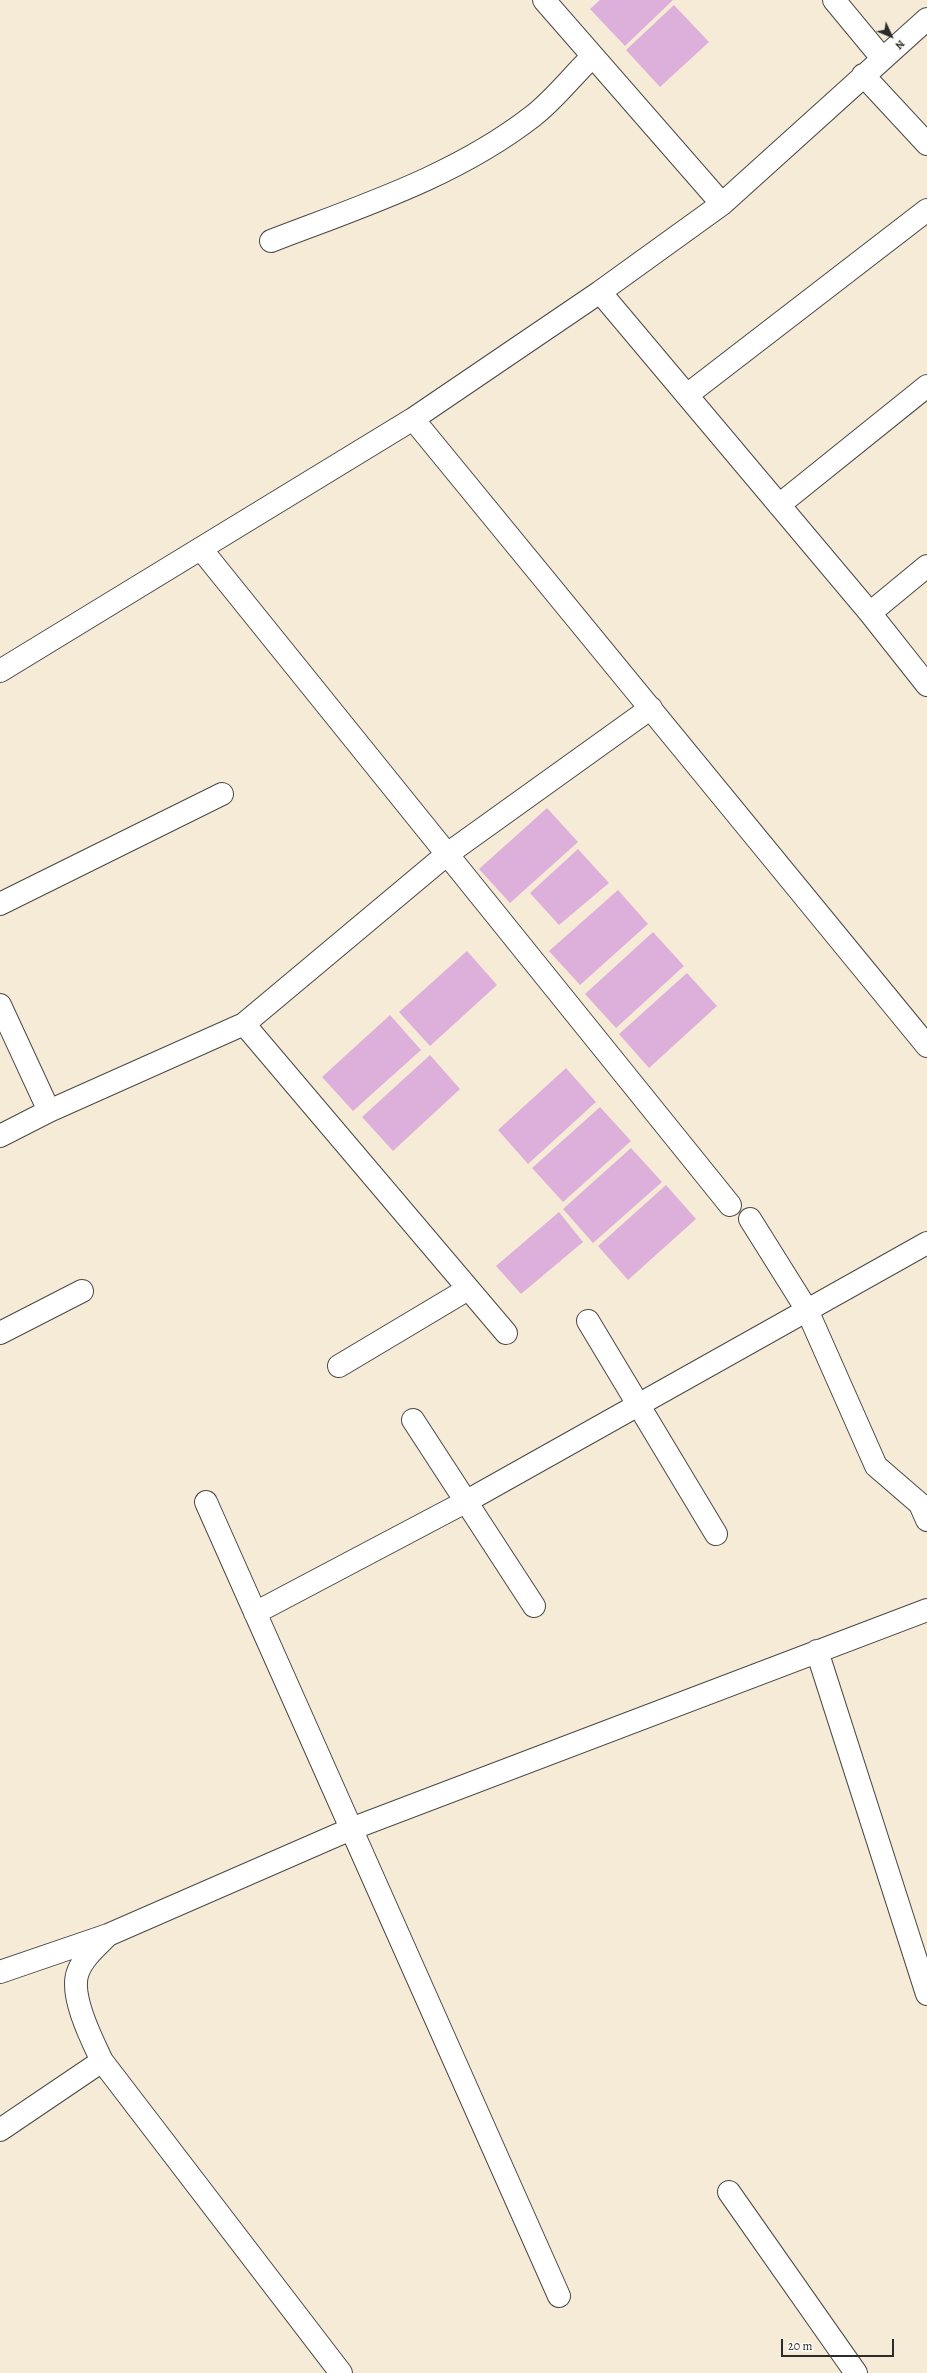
<!DOCTYPE html>
<style>
body{margin:0}
#map{position:relative;width:927px;height:2373px;overflow:hidden;background:#f6ebd7;font-family:Alegreya,serif}
canvas{display:block}
.north{position:absolute;left:871px;top:16px;width:40px;height:40px;-webkit-text-stroke:3px #fdfcf7;paint-order:stroke;rotate:134deg;font-size:11px;font-weight:700;line-height:16px;text-align:center;color:#2b2b2b}
.north::after{content:'';display:block;margin:auto;width:14px;height:18px;background:#2b2b2b;clip-path:polygon(50% 0,100% 100%,50% 72%,0 100%)}
.scale{position:absolute;left:781px;top:2339px;width:113px;height:18px;box-sizing:border-box;border:2px solid #2b2b2b;border-top:0;padding-left:5px;font-size:12px;line-height:14px;white-space:nowrap;color:#2b2b2b;-webkit-text-stroke:3px #fdfcf7;paint-order:stroke}
</style>
<div id="map">
<canvas width="927" height="2373"></canvas>
<div class="north">N</div>
<div class="scale">20 m</div>
</div>
<script>
const c = document.querySelector('canvas').getContext('2d');
c.lineJoin = 'round';
function fill(path, color) { c.fillStyle = color; c.fill(path, 'evenodd'); }
function stroke(path, color, width, dash) { c.strokeStyle = color; c.lineWidth = width; c.lineCap = dash ? 'butt' : 'round'; c.setLineDash(dash || []); c.stroke(path); }
const building = new Path2D(`
 M600 0H673L625 46 590 9Z
 M674 5 709 42 660 87 626 50Z
 M547 808 578 842 510 903 479 869Z
 M578 849 609 883 559 925 530 893Z
 M618 890 648 924 580 985 549 951Z
 M653 932 684 966 616 1028 585 994Z
 M467 951 497 985 430 1046 399 1012Z
 M687 973 717 1006 649 1068 619 1034Z
 M390 1015 421 1050 353 1111 322 1077Z
 M430 1055 460 1089 393 1151 362 1117Z
 M566 1068 596 1102 528 1164 498 1130Z
 M600 1107 631 1141 563 1202 532 1168Z
 M631 1148 662 1182 593 1243 563 1209Z
 M666 1185 696 1219 628 1280 598 1246Z
 M559 1212 583 1242 521 1294 496 1266Z`);
const minor = new Path2D(`
 M544 0 722 204
 M834 0 882 58
 M863 75 927 144
 M271 241C362 206 456 176 533 116 555 99 573 75 593 56
 M600 292 870 613 927 685
 M687 395 927 210
 M413 419 927 1046
 M779 505 927 386
 M201 549 730 1205
 M870 613 927 566
 M0 671 413 419 600 292 722 204 927 19
 M0 904 222 794
 M0 1005 49 1111
 M244 1024 506 1333
 M0 1136 49 1111 244 1024 446 855 651 708
 M750 1219 807 1310 876 1466 920 1504 927 1520
 M588 1321 716 1534
 M0 1333 82 1291
 M339 1366 468 1289
 M413 1420 534 1606
 M206 1502 559 2296
 M255 1613 467 1501 927 1243
 M817 1651 927 1994
 M107 1936C96 1947 83 1958 78 1972 69 1995 92 2040 102 2061L341 2373
 M0 1972 108 1935 351 1829 927 1610
 M0 2130 102 2061
 M729 2192 856 2373`);
fill(building, '#ddb0db');
stroke(minor, '#494845', 24);
stroke(minor, '#fff', 22);
</script>
